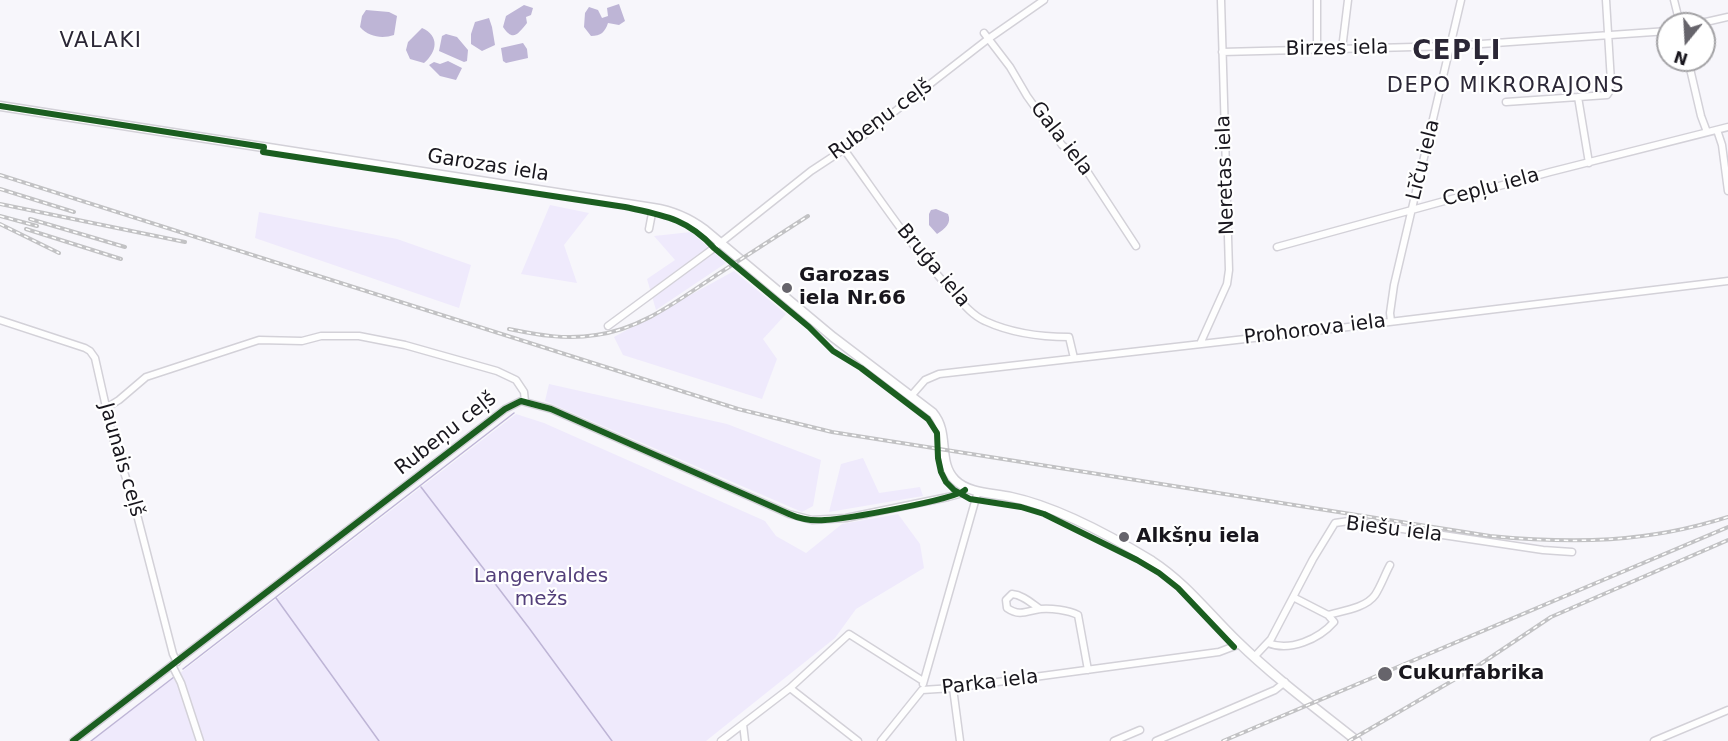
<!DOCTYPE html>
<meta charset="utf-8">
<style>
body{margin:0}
#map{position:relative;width:1728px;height:741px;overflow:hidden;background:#f7f6fb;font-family:"DejaVu Sans",sans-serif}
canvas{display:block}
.north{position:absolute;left:1656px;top:12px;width:60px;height:60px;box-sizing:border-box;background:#fff;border:2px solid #a3a2a5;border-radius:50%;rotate:198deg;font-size:16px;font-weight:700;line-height:24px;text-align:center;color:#18161d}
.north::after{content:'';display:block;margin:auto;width:21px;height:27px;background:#66646b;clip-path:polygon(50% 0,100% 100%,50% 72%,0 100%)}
</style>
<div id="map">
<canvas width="1728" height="741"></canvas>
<div class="north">N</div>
</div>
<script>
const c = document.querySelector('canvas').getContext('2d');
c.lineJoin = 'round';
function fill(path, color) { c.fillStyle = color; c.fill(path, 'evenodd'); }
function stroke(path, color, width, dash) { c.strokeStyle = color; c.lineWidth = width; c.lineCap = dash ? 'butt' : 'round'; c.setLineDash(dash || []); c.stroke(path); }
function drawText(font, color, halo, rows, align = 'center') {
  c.font = font + ' "DejaVu Sans",sans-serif'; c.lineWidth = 4.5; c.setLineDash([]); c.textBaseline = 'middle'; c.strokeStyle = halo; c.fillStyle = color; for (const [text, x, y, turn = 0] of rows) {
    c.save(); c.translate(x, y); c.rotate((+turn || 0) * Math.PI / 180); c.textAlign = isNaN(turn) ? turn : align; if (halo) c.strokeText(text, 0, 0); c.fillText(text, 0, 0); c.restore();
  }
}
const green = new Path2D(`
 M550 205 589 213 564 245 577 283 521 274Z
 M259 212 397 239 471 265 459 308 255 238Z
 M691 232 726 263 656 310 647 279 675 260 654 236Z
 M734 271 786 314 763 339 777 359 762 399 623 355 614 337Z
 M549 384 727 424 821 460 813 506 802 512 545 401Z
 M516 414 544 423 765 521 776 536 806 553 842 524 898 514 920 544 924 568 856 609 835 638 706 741H92Z
 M863 458 879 493 920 487 923 496 829 512 841 464Z`);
const water = new Path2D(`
 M619 4 625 21 619 25 608 23C605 32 601 36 591 36L584 27 585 13 589 7 598 10 602 18 608 16 607 8Z
 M524 5 533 8 531 15 526 17 527 23C518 34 513 42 503 27L506 16Z
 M366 10 389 12 397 16 394 35C382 39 369 37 360 27L362 16Z
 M489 18 492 27 495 45 482 51 471 44V34L475 22Z
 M422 28C440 36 437 52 424 63L410 59 406 50 408 42Z
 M446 34 457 37 468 50 467 61 464 62 439 51 442 36Z
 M523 43 527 49 528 58 506 63 503 61 501 48Z
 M448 61 462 68 456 80 440 76 429 65 434 62 440 64Z
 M936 209 948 214C952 223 945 229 937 234L929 225V214L931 210Z`);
const stream = new Path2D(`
 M421 487 529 628 612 741
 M276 598 379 741
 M183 669 514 413
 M91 741 174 677`);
const minor = new Path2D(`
 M1674 0 1680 24
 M1697 24 1728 17
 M984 33 1010 67 1027 96 1062 145 1079 159 1136 246
 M1317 49V0
 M1342 49 1348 0
 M1222 52 1452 46 1668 31
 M1688 60 1701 116 1707 132
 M1578 97 1589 163
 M1506 102 1607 95 1611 89V82L1606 0
 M1717 130 1722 145 1728 191
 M843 148C878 196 911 247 951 290 961 301 971 315 985 321 1011 333 1041 337 1069 337L1074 358
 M649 229 653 208
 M1277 247 1550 172 1728 127
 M0 320 85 348 90 351 95 358 113 438 134 503 173 654 177 662
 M1391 321 1390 313 1394 285 1461 0
 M608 326 714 248 811 171 858 140 988 39 1044 0
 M1200 344 1227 284 1229 270 1221 0
 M911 396 925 380 939 374 1315 331 1728 281
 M106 408 119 400 146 377 259 340 302 341 321 336H359L405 345 497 371 516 380 524 392 525 401
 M1293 597 1328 615C1342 611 1366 608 1375 595 1381 586 1385 574 1390 565
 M1040 609C1031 603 1023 595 1012 594L1006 600 1007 608C1020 617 1027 611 1040 609 1051 608 1068 610 1078 615L1088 670
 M1268 643C1290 652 1319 639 1334 622L1328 615
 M1255 656 1271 639 1313 559 1335 523 1349 521 1543 550 1572 552
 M172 665 181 683 200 741
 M923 684 978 491
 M790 688 858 741
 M953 688 960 741
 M743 724 745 741
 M73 741 505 409 521 401 551 409 789 514 812 520 846 518 948 497 959 494 966 487
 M721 741 790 688 849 634 923 681
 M881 741 922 690 953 688 1219 652 1240 644
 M1114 741 1140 730
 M1156 741 1275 690 1285 682
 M1654 741 1728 710`);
const secondary = new Path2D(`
 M0 106 653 208C673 211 689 218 705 230L833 337 933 413C950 433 937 462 955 480 969 494 994 493 1011 497 1058 507 1111 536 1152 561 1186 583 1209 614 1238 642 1275 678 1317 709 1357 741`);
const rail = new Path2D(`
 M0 175 738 409 832 432 1490 536C1574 544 1647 543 1728 517
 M0 189 74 212
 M0 204 185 242
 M0 216 37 226
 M30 219 125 247
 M0 224 59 253
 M26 229 121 259
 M509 329C538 335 566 340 596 335 641 329 677 301 715 276 746 256 777 236 808 216
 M1223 741 1728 527
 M1349 741 1476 667 1551 617 1728 540`);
const cycleway = new Path2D(`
 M0 106 264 147 263 152 625 207C662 215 687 218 714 248L809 327 833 351 861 368 928 419 937 433 938 458 941 472 946 482 954 490 970 499 1021 507 1044 514 1137 560 1159 573 1178 588 1234 647
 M73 741 505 409 521 401 551 409 789 514C800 519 813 521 825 520 846 519 953 500 965 490`);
const markers = [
 [787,288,6,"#66646b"],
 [1124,537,6,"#66646b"],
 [1385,674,8,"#66646b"]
];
const streetNames = [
 ["Birzes iela",1337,49,-1],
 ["Rubeņu ceļš",881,120,-36],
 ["Gala iela",1061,139,52],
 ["Līču iela",1424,160,-76],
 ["Garozas iela",488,166,9],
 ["Neretas iela",1226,175,-92],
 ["Cepļu iela",1491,188,-15],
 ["Bruģa iela",933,266,50],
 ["Prohorova iela",1315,330,-7],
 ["Rubeņu ceļš",446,434,-38],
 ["Jaunais ceļš",121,460,74],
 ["Biešu iela",1394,530,7],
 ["Parka iela",990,683,-7]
];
const poiNames = [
 ["Garozas",799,276],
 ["iela Nr.66",799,299],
 ["Alkšņu iela",1136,537],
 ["Cukurfabrika",1398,674]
];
const parkNames = [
 ["Langervaldes",541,577],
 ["mežs",541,600]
];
const neighbourhoodNames = [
 ["VALAKI",101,42],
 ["DEPO MIKRORAJONS",1506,87]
];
const districtNames = [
 ["CEPĻI",1457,52]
];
fill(green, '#efeafc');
fill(water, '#beb5d6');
stroke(stream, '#beb5d6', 1.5);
stroke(minor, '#d3d1d8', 9);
stroke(secondary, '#d3d1d8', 11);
stroke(minor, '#fefefe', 6);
stroke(secondary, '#fefefe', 8);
stroke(rail, '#c2c2c4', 4);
stroke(rail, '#fff', 1.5, [4.5]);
stroke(cycleway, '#1b5e20', 6);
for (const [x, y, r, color] of markers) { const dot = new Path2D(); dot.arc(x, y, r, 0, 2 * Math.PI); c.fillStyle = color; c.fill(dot); stroke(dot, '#fff', 2); }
drawText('20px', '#18161d', '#fff', streetNames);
drawText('bold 20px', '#18161d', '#fff', poiNames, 'left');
drawText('20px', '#533f7a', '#fff', parkNames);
c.letterSpacing = '1.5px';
drawText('21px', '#2b2736', '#fff', neighbourhoodNames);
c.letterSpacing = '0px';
c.letterSpacing = '1.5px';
drawText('bold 26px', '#2b2736', '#fff', districtNames);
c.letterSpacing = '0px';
</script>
